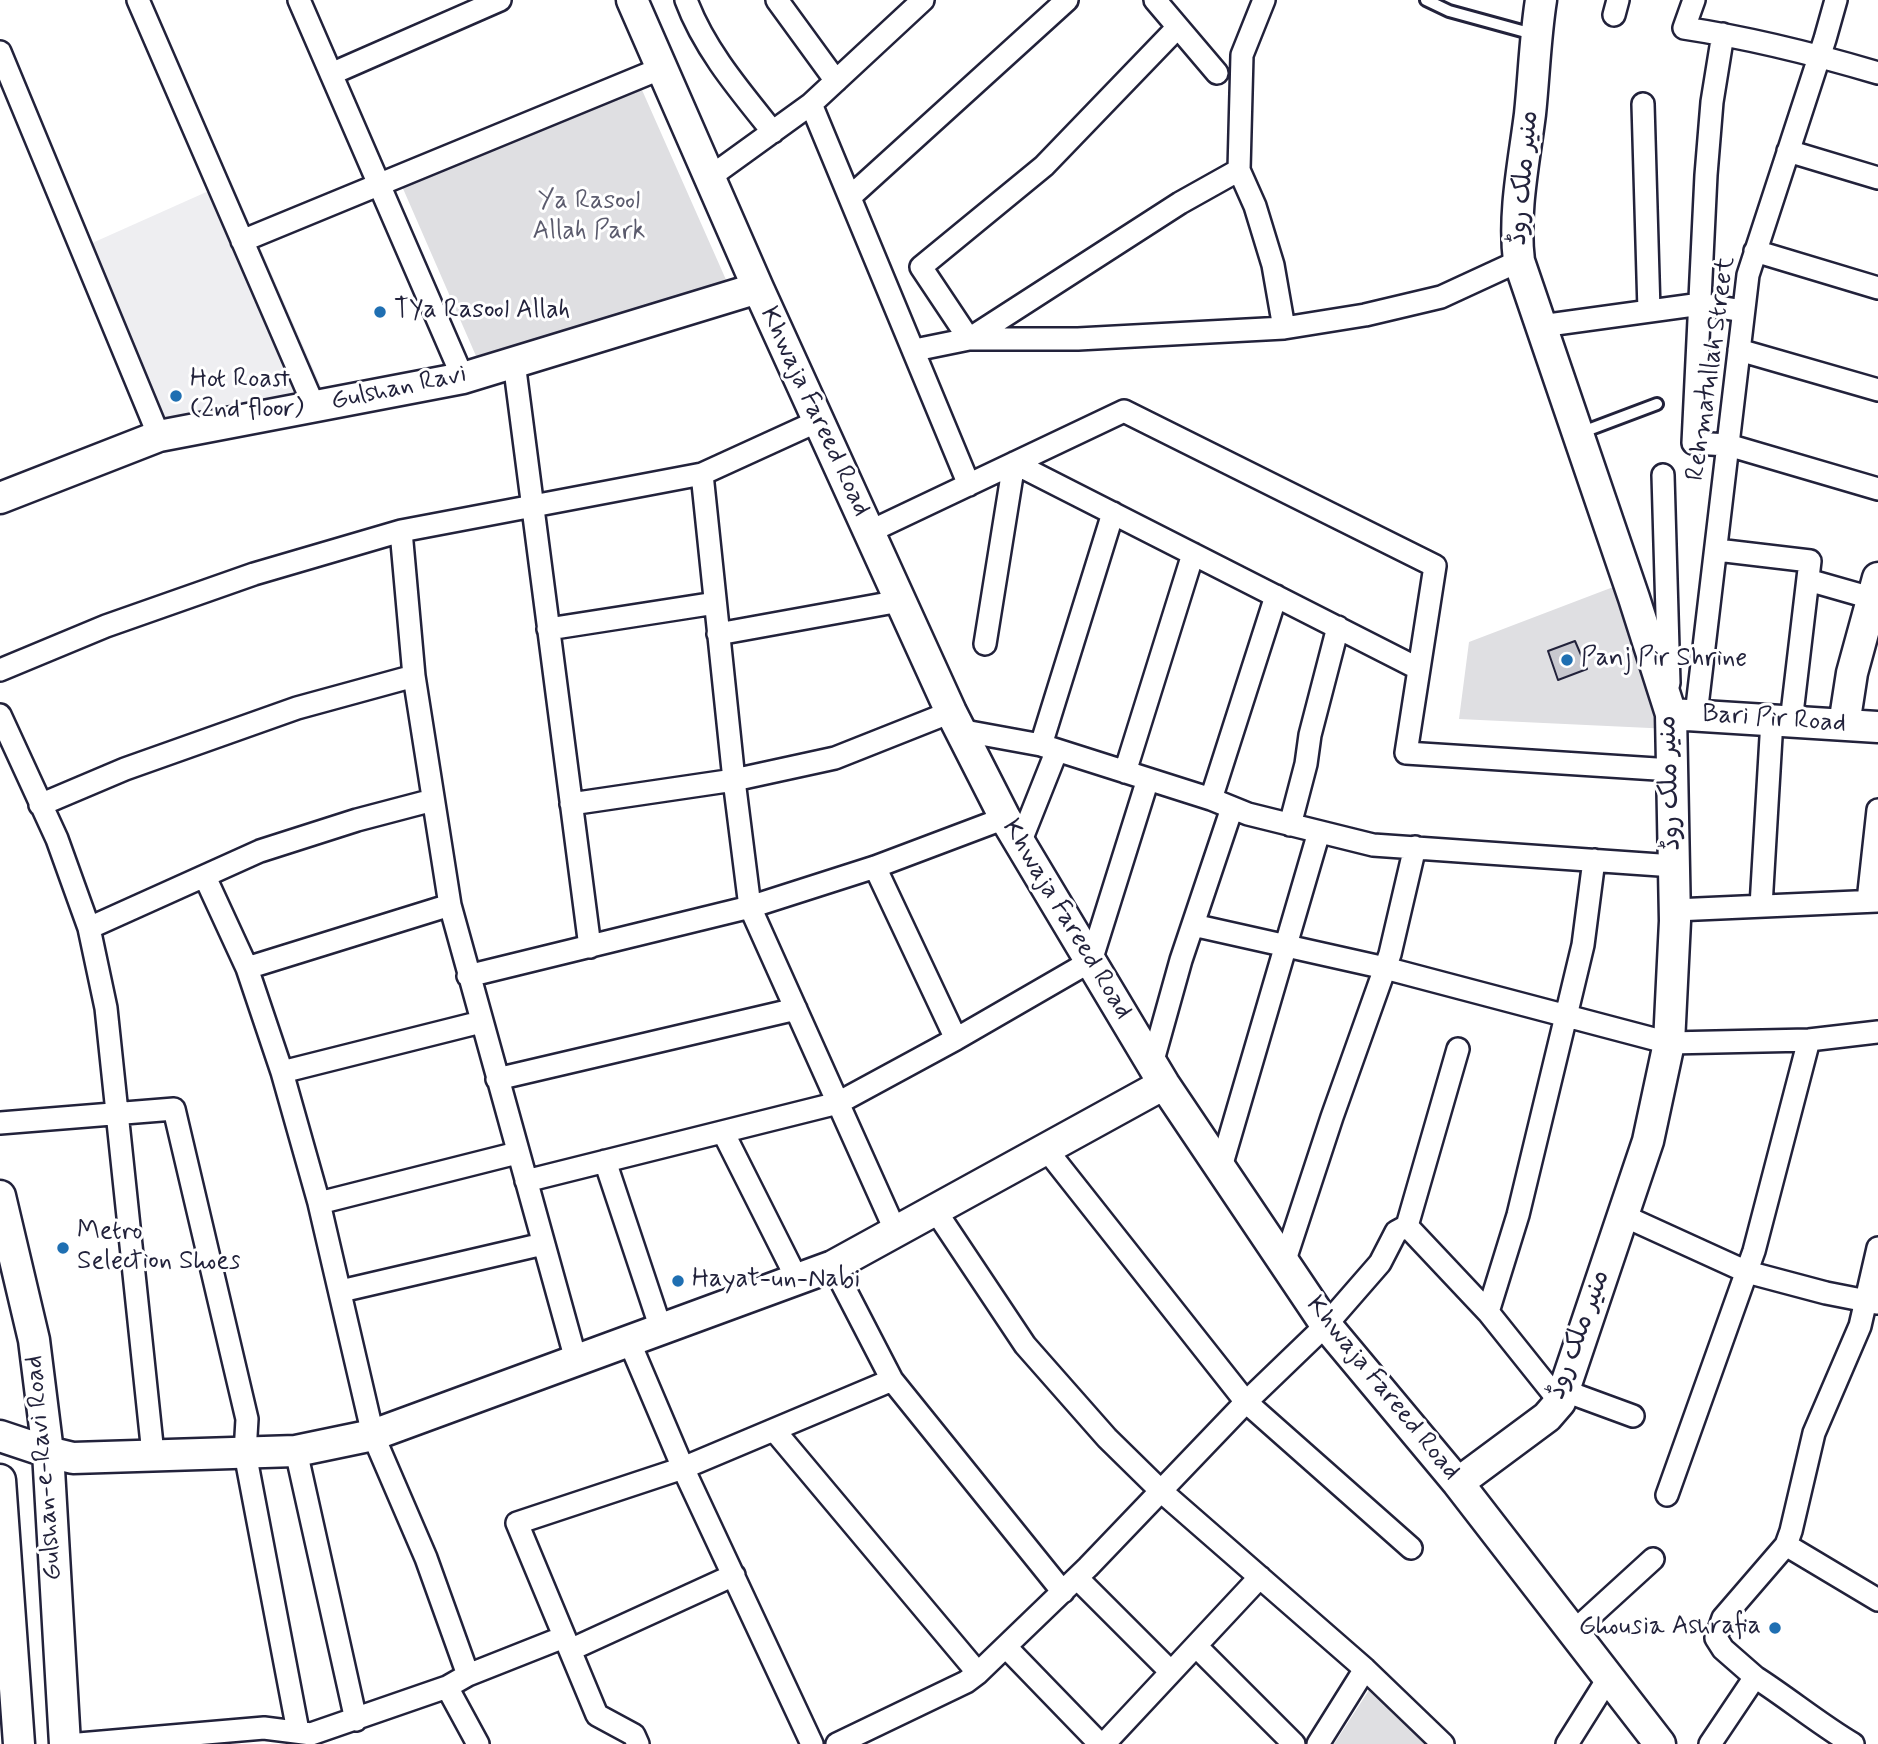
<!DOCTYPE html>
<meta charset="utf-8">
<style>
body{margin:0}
canvas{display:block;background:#fff}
</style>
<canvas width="1878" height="1744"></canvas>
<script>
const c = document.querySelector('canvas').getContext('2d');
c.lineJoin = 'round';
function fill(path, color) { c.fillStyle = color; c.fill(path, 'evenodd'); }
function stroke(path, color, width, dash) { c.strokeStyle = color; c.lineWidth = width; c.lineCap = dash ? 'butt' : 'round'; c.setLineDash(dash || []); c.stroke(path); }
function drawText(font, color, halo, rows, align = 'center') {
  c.font = font + ' Mynerve,"Playpen Sans Arabic",sans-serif'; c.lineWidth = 6; c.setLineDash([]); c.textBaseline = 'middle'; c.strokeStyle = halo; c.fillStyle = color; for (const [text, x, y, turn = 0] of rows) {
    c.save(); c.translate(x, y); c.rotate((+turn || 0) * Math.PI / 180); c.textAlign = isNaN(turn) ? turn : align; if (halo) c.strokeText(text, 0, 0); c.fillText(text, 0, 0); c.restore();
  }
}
const built = new Path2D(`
 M231 181 329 405 159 436 81 248Z`);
const green = new Path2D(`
 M642 90 727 282 476 356 401 184Z
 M1629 581 1671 729 1459 719 1469 642Z
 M1371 1687 1431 1744H1334Z`);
const building = new Path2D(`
 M1575 641 1587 669 1558 680 1548 651Z`);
const lane = new Path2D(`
 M1426 0 1449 11 1533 34
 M1580 433 1657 404`);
const street = new Path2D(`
 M138 0 314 406
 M299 0 463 378
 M686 0C704 49 740 91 773 132
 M777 0 836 81
 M1155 0 1217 73
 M1264 0 1242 55 1239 170 1255 206 1273 265 1284 328
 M1694 0 1684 28C1750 38 1814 54 1878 73
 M1614 15 1618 0
 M1177 28 1044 166 921 267 969 339 1180 203 1239 170
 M1723 34 1712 102 1706 175 1693 443 1728 445 1878 489
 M0 52 159 436
 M331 74 500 0
 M811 104 969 485
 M1643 104 1649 311
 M1788 151 1878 178
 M710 177 811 104 923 0
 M850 197 1067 0
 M242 241 662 68
 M1755 251 1878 288
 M1541 326 1701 304 1743 311
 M915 350 969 339H1078L1284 328 1365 315 1441 297 1519 261
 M1739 350 1878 390
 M514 362 590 947
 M702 474 734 780 750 907 896 1232
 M1663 475 1669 683
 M401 531 414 676 450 905 576 1360
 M869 532 1124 411 1435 566 1406 753 1672 770
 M1717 550 1810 561 1791 722
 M1808 580 1878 600
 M548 629 715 603
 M718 634 900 601
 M985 644 1014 463 1419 669
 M0 670 106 626 254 574 401 531 702 474 818 421
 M0 715 57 839 89 928 106 1008 153 1454
 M1696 715 1748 275 1825 39 1836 0
 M959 730 1041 745 1211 799 1248 814 1373 845 1674 866
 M1041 745 1113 513
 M1125 772 1193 554
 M1211 799 1276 596
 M571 804 734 780 835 758 951 712
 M40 805 125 769 297 708 414 676
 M1290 825 1306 764 1310 735 1338 627
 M1020 843 1057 750
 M875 867 956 1039
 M205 877 247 968 282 1072 319 1203 373 1435 426 1558 468 1675
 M1868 901 1878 810
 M1761 906 1772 720
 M1675 910 1878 901
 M1193 925 1385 968 1669 1043 1809 1040 1878 1032
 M89 928 260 851 357 820 433 800
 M247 968 450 905
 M468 976 750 907 875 867 1005 818
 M1152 1064 1181 960 1232 808
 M282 1072 481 1022
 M497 1079 796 1009
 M0 1123 174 1109 247 1419 245 1453 298 1731
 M723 1132 798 1281
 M1046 1149 1246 1402 1411 1548
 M605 1161 661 1329
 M1221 1167 1319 832
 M526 1181 838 1103 956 1039 1091 961 1148 779
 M319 1203 517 1153
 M935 1210 1025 1345 1107 1438 1161 1491 1365 1669 1443 1744
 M1622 1215 1747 1272 1826 1293 1877 1303
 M1407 1226 1488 1312 1560 1402
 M1284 1263 1332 1117 1390 954 1415 847
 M833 1266 892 1380 1063 1592
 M341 1291 543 1244
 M1488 1312 1518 1215 1566 1016 1583 945 1594 860
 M629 1341 683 1468 812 1744
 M1565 1391 1633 1416
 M774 1430 978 1673
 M296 1451 356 1720
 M1667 1495 1754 1251 1809 1040
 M1786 1545 1878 1600
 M1077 1578 1171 1672
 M1573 1632 1653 1559
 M1196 1646 1294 1744
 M1006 1647 1100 1744
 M570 1650 734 1575
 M1755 1677 1723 1649 1716 1638 1723 1618 1786 1545 1791 1531 1814 1433 1860 1326 1878 1248
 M447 1687 478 1744
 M79 1744 264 1728 311 1734 447 1687 468 1675 564 1637
 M638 1744 634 1735 597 1715 517 1523 683 1468 892 1380
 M837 1744 966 1682 978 1673 1088 1567 1246 1402 1326 1325 1380 1263 1396 1232 1407 1226 1458 1049
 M1104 1744 1260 1577
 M1318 1744 1365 1669
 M1567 1744 1609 1677
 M1710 1744 1755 1677C1788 1698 1819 1724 1853 1744`);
const secondary = new Path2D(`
 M632 0 758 288 951 712 1005 818 1164 1084 1326 1325 1458 1483 1660 1744
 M0 498 159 436 463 378 758 288
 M1671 714 1878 727
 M1844 725 1852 673 1878 578
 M0 1196 34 1340 48 1452 65 1744
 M0 1436 48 1452 73 1458 296 1451 373 1435 833 1266 1164 1084
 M0 1480 19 1744
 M1458 1483 1547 1417 1560 1402 1648 1141 1669 1043 1675 921 1671 714 1634 598 1519 261C1513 213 1524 162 1530 114 1534 76 1535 38 1541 0`);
const markers = [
 [380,312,7,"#1f6fb2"],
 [176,396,7,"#1f6fb2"],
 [1567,660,7,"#1f6fb2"],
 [63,1248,7,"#1f6fb2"],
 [678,1281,7,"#1f6fb2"],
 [1775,1628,7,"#1f6fb2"]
];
const streetNames = [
 ["منیر ملک روڈ",1525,178,-85],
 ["Rehmatullah Street",1712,369,-82],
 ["Gulshan Ravi",399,389,-12],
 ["Khwaja Fareed Road",814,412,65],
 ["Bari Pir Road",1774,720,4],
 ["منیر ملک روڈ",1671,783,-92],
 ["Khwaja Fareed Road",1066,920,59],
 ["منیر ملک روڈ",1580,1335,-70],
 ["Khwaja Fareed Road",1382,1389,51],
 ["Gulshan-e-Ravi Road",45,1468,-95]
];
const parkNames = [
 ["Ya Rasool",589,203],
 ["Allah Park",589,233]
];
const poiNames = [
 ["TYa Rasool Allah",394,312],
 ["Hot Roast",190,381],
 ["(2nd floor)",190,411],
 ["Panj Pir Shrine",1581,660],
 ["Metro",77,1233],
 ["Selection Shoes",77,1263],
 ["Hayat-un-Nabi",692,1281],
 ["Ghousia Ashrafia",1761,1628,"right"]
];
fill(built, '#eeeef1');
fill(green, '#dfdfe2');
fill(building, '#c8c8cf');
stroke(building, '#22223b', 2);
stroke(lane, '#22223b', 16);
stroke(street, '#22223b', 26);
stroke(secondary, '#22223b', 35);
stroke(lane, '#fff', 10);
stroke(street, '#fff', 21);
stroke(secondary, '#fff', 30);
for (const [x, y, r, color] of markers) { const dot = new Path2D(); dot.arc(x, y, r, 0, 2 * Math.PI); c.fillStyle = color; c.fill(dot); stroke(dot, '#fff', 2.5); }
drawText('26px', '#22223b', '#fff', streetNames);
drawText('26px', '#5b5b6d', '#fff', parkNames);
drawText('26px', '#22223b', '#fff', poiNames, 'left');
</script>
